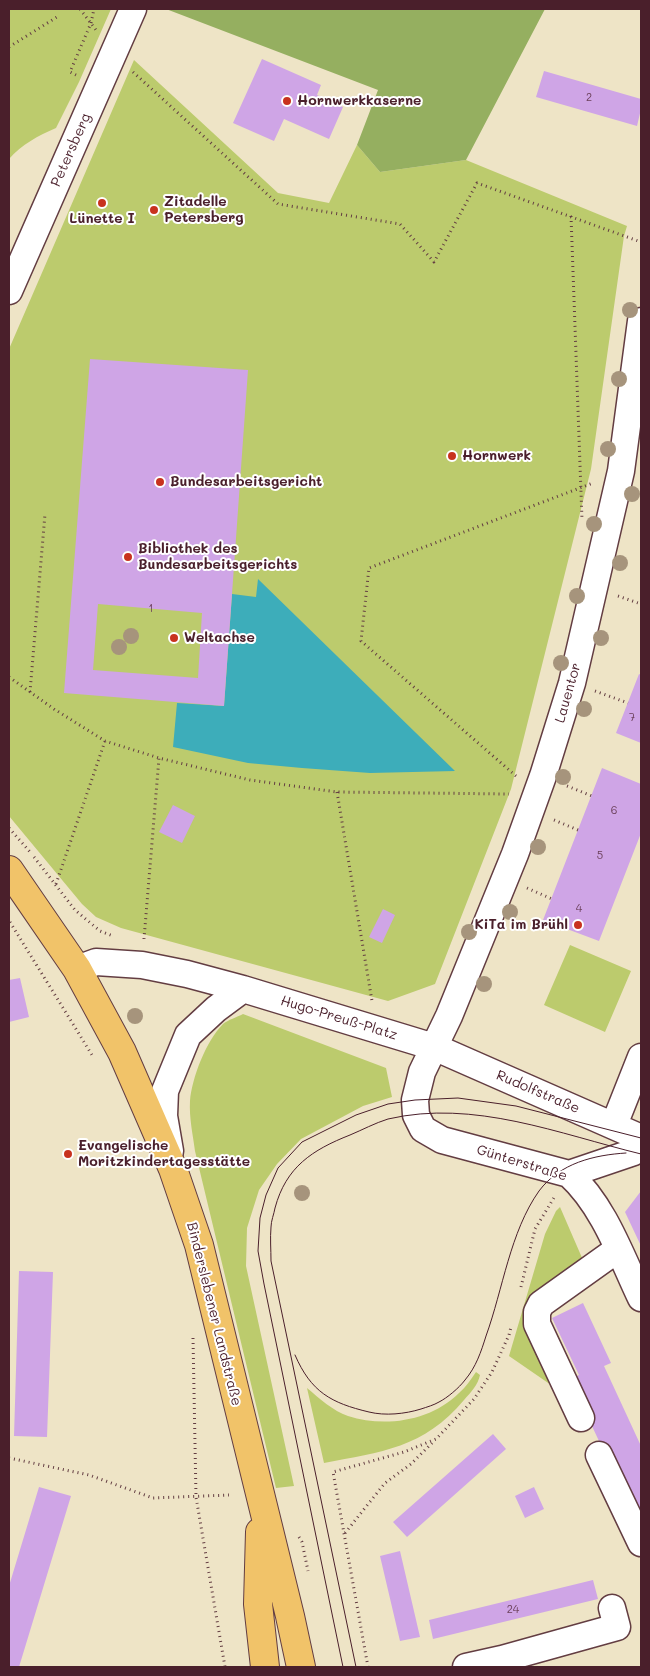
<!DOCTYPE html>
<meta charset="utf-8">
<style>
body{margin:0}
#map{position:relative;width:650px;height:1676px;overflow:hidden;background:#eee4c6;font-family:Mali,sans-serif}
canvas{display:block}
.frame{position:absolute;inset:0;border:10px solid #4a1f2b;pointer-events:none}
</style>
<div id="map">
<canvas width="650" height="1676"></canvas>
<div class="frame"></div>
</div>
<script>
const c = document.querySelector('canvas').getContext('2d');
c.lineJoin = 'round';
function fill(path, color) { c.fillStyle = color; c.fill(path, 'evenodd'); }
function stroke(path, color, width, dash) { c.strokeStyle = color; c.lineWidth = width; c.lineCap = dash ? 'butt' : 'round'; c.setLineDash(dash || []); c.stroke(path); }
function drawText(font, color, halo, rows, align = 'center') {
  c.font = font + ' Mali,sans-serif'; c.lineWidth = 4; c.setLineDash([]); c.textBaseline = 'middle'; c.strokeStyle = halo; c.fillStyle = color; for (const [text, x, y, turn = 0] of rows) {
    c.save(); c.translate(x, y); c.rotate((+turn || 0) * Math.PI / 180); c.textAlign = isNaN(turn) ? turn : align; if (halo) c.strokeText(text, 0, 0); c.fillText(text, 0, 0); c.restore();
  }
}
const green = new Path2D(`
 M9 9H111L79 82 56 128C38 136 22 144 9 159Z
 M134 60 278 193 329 203 357 145 380 172 466 160 627 226 624 236 591 469 511 789 435 984 388 1001 121 928 96 917 82 904 9 816V349Z
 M570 945 631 971 605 1032 544 1005Z
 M243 1014 386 1068 392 1097 363 1106 301 1139 277 1164 259 1190 247 1228 246 1266 294 1486 276 1488 195 1151C193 1135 189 1118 190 1101 192 1078 206 1041 223 1024 228 1020 237 1017 243 1014Z
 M560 1207 586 1267 540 1303 554 1387 509 1356 545 1234 556 1211Z
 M476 1372 480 1375C478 1385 471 1392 464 1400 424 1448 381 1452 324 1463L307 1388C319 1398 333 1411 348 1416 385 1428 431 1421 459 1393 466 1387 471 1379 476 1372Z`);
const forest = new Path2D(`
 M166 9H545L466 160 380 172 357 145 378 90Z`);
const water = new Path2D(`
 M258 579 455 771 370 773 302 768 248 763 173 747 177 703 224 706 232 594 256 597Z`);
const building = new Path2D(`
 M262 59 321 85 317 95 343 107 329 139 284 119 274 141 233 123Z
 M544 71 641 99V109L637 126 536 97Z
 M90 359 248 370 224 706 64 693ZM98 604 202 613 198 678 93 670Z
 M639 674 641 675V743L616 733Z
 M602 768 641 784V833L599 941 543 920Z
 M173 805 195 816 182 843 159 832Z
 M383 909 395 915 382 943 369 937Z
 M20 978 29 1017 9 1022V980Z
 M641 1191V1246L625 1212Z
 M19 1271 53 1272 47 1437 14 1436Z
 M583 1303 611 1363 604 1366 641 1446V1531L570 1379 579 1375 552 1318Z
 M493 1434 506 1449 407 1537 393 1522Z
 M39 1487 71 1496 19 1667H9V1586Z
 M534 1487 544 1509 525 1518 515 1496Z
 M400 1551 420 1637 400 1641 380 1556Z
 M593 1580 598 1599 433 1639 429 1620Z`);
const path = new Path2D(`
 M80 9 96 30
 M9 47 57 17
 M133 72 278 204 400 224 434 262 477 183 641 242
 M76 75 70 72 91 23 94 9
 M571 216 582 520
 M618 596 641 604
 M9 677 54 709 105 741 159 758 250 780 337 792 509 794
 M595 691 628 703
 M30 692 45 514
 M516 776 361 641 369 568 593 483
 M567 786 592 796
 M337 792 372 1001
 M554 820 578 830
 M9 828 30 852
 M34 857 75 910 100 931 113 936
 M56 884 105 741
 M527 888 552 899
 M10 922 92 1055
 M144 939 159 758
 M521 1287 535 1229 555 1196
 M193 1338 196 1497 225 1667
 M9 1458 89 1475 153 1498 229 1495
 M345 1533 385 1483 411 1464 434 1441
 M299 1537 302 1542 308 1571
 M368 1667 333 1472 404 1452 436 1439 474 1399 492 1372 509 1335 511 1327`);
const minor = new Path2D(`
 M9 291 133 9
 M641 321 621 471 572 683 543 776 515 854 449 1016 422 1072 415 1100 416 1115 423 1129 442 1140 569 1174C604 1206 621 1256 641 1298
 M77 969 96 962 142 965 187 974 243 989 434 1047 641 1138
 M614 1125 641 1057
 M170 1151 164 1116 165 1091 188 1035 216 1009 243 989
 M569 1174 634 1152 641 1140
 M581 1418 537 1324V1312L541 1304 618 1249
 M599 1455 641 1543
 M466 1667 502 1659
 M504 1667 502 1659 617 1627 612 1608`);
const major = new Path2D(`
 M9 870 77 969 122 1052 173 1169 199 1245 290 1616 301 1667
 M260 1532 258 1604 265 1667`);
const tram = new Path2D(`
 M295 1355C311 1392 331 1403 369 1412 385 1416 405 1414 421 1409 427 1407 434 1405 439 1402 447 1398 459 1388 465 1380 476 1367 481 1352 486 1336 503 1289 510 1232 539 1191 560 1163 594 1155 626 1153
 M343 1667 264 1284 258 1251 260 1218 266 1195 278 1168 302 1142 356 1115 388 1104 415 1100 458 1098 516 1106 641 1138
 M356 1667 271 1261C271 1250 270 1238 271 1227 271 1221 274 1214 275 1208 286 1167 312 1150 350 1135 362 1130 375 1123 388 1119 474 1099 559 1134 641 1154`);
const trees = [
 [630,310],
 [619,379],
 [608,449],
 [632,494],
 [594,524],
 [620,563],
 [577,596],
 [131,636],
 [601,638],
 [119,647],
 [561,663],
 [584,709],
 [563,777],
 [538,847],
 [510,912],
 [469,932],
 [484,984],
 [135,1016],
 [302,1193]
];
const markers = [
 [287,101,5,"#c8321e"],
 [102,203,5,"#c8321e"],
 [154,210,5,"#c8321e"],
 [452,456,5,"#c8321e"],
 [160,482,5,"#c8321e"],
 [128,557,5,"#c8321e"],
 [174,638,5,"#c8321e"],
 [578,925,5,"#c8321e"],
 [68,1154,5,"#c8321e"]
];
const numberNames = [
 ["2",589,98],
 ["1",151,609],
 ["7",632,718],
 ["6",614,811],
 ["5",600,856],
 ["4",579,909],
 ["24",513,1610]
];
const poiNames = [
 ["Hornwerkkaserne",297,101],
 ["Zitadelle",164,202],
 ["Petersberg",164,218],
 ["Lünette I",102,219,"center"],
 ["Hornwerk",462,456],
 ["Bundesarbeitsgericht",170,482],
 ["Bibliothek des",138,549],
 ["Bundesarbeitsgerichts",138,565],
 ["Weltachse",184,638],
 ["KiTa im Brühl",568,925,"right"],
 ["Evangelische",78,1146],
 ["Moritzkindertagesstätte",78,1162]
];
const streetNames = [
 ["Petersberg",71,150,-66],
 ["Lauentor",568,693,-74],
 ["Hugo-Preuß-Platz",339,1018,17],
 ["Rudolfstraße",538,1092,23],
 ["Günterstraße",522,1163,17],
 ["Binderslebener Landstraße",214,1314,76]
];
fill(green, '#bccb6d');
fill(forest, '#95af60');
fill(water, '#3dadba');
fill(building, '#cfa5e6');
stroke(minor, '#633d42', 29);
stroke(major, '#633d42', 30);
stroke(path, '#633d42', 3, [1, 4]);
stroke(minor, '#fff', 26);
stroke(major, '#f1c369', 28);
stroke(tram, '#4a1f2b', 1);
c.fillStyle = '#a6947c';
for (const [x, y] of trees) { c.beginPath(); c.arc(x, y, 8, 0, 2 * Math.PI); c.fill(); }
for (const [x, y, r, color] of markers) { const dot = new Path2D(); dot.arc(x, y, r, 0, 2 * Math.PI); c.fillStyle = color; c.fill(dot); stroke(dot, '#fff', 2); }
drawText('11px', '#6b405a', null, numberNames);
drawText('bold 14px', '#4a1f2b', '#fff', poiNames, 'left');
drawText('14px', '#4a1f2b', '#fff', streetNames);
</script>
